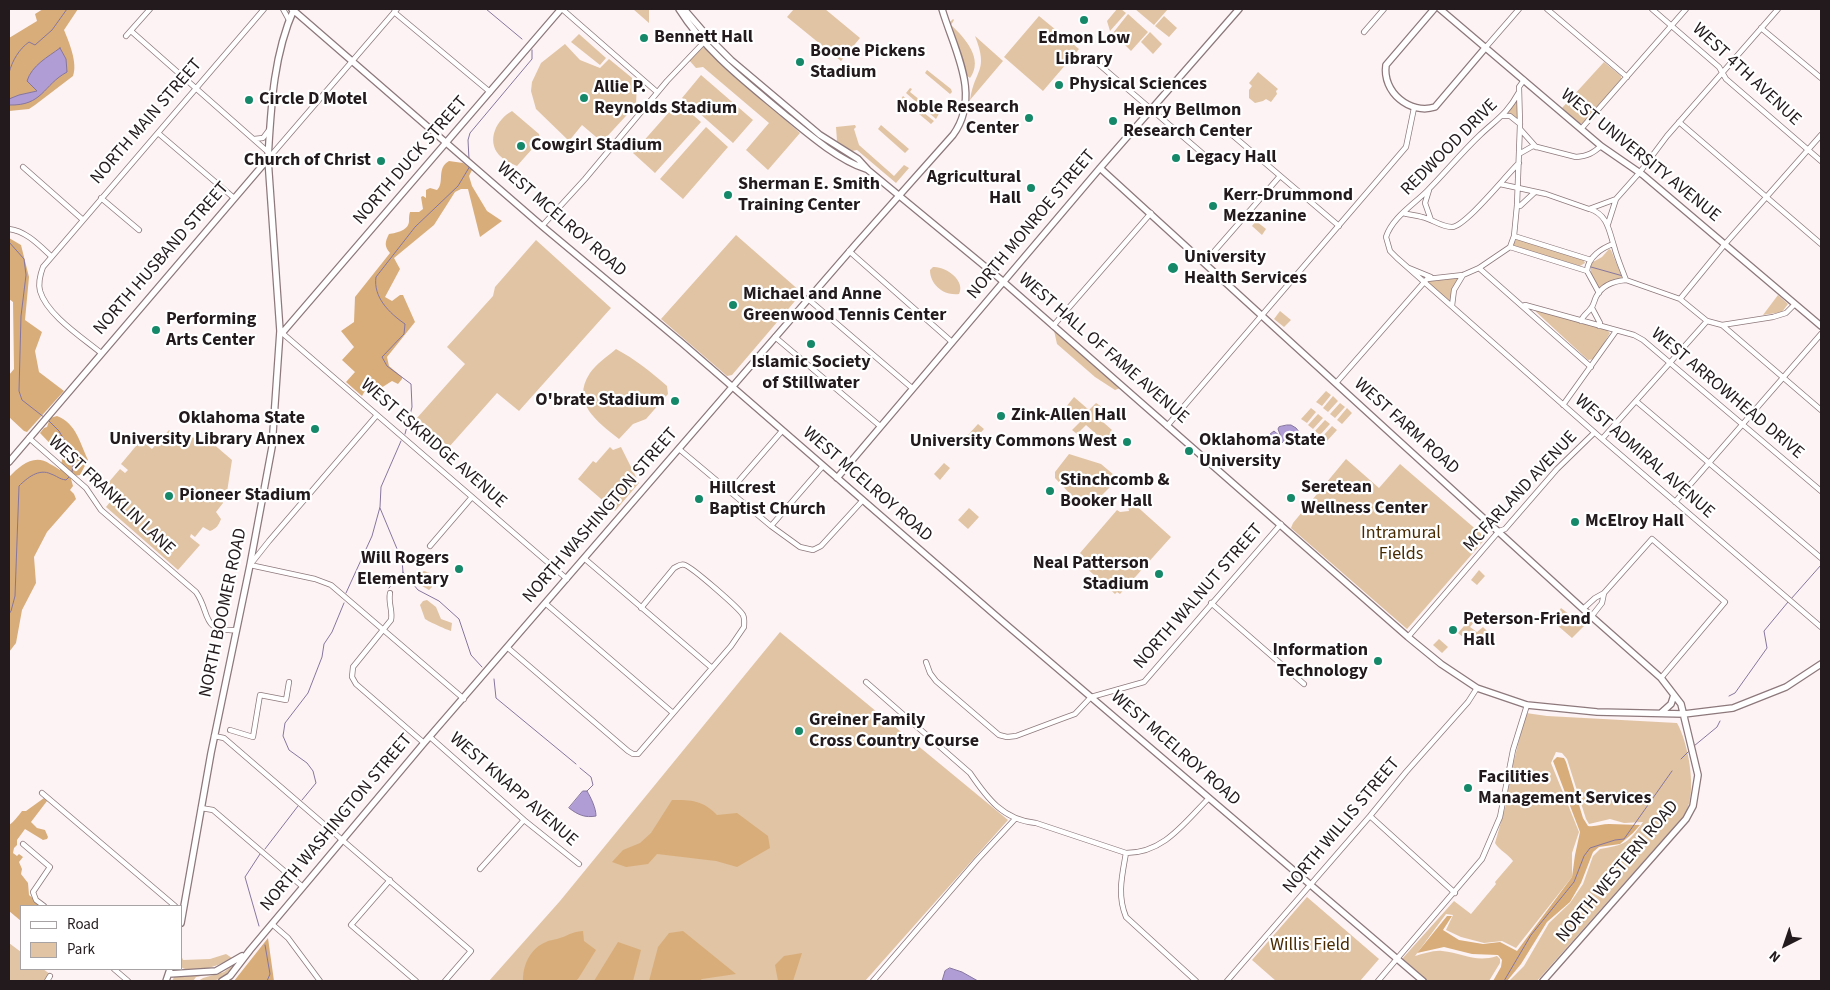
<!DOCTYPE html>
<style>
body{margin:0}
#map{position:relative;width:1830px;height:990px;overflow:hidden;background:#fdf3f4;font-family:"Source Sans 3",sans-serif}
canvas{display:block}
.frame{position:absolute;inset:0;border:10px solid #221a1c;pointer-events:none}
.legend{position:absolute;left:20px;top:905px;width:162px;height:65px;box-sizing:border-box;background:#fff;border:1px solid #a7a3a4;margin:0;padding:6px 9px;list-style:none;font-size:15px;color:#221a1c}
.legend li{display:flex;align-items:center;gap:10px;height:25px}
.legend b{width:25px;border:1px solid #a7a3a4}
.north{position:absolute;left:1760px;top:920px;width:50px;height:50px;-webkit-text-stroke:4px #fff;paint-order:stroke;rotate:221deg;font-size:14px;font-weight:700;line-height:20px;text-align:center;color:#221a1c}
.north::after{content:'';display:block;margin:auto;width:18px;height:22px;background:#221a1c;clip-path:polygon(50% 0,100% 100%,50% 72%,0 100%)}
</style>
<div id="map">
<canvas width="1830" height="990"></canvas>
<div class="frame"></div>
<ul class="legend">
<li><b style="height:6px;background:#fff"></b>Road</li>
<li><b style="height:14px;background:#e1c4a3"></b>Park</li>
</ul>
<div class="north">N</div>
</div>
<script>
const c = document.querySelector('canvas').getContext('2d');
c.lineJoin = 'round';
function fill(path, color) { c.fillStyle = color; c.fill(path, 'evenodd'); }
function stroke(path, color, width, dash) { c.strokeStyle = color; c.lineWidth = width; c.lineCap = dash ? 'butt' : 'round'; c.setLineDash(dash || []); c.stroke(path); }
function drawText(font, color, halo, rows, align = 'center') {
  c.font = font + ' "Source Sans 3",sans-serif'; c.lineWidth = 4.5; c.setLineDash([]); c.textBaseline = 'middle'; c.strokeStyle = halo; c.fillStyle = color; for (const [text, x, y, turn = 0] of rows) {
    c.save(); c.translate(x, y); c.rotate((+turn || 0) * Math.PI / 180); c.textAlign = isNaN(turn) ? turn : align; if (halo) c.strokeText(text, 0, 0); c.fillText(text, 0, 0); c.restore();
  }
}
const green = new Path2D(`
 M633 9H649V23Z
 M794 9H825L860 38 841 61 787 17Z
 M1117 9H1121L1126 13 1110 31 1107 21Z
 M1135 9H1168L1154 25Z
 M1128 14 1148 32 1131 51 1113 33Z
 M1039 16 1079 49 1043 91 1004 57Z
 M1164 16 1177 28 1169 37 1155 26Z
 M953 19 954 20 951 25C965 38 984 59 970 78L966 75 949 23Z
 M1150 32 1162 44 1153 54 1141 42Z
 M579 34 606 58 600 65 571 42Z
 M975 36 1003 61 970 100C975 68 989 72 975 36Z
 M565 44 580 60 600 68 609 59 637 82 636 105 602 142 582 125 569 141 536 109 531 91 532 82 541 63Z
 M701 45 800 133 768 170 746 150 769 123 703 67 696 68 688 59Z
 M1604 62 1621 76V79L1582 124 1579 123 1562 108Z
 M927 70 951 89 952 92 950 94 925 73Z
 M1258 72 1278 89 1276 91 1277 94 1271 102 1266 99 1263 101 1255 103 1249 98V90L1252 86 1249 83Z
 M701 75 753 120 733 143 682 98Z
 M910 88 912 89 910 92 936 113 940 112 936 119 906 93Z
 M1519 92 1520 124 1510 116H1502Z
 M903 96 934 121 931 124 901 99Z
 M678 102 701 122 655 173 633 153Z
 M512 111 539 134 540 140 517 166C510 163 504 160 499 155 486 140 497 119 512 111Z
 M855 125 856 127 854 129 859 145 894 176 904 165 909 168 896 183 857 150 852 151 837 141 836 127Z
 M881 125 909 149 905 153 878 129Z
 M706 127 728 147 683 199 660 179Z
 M1256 221 1266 229 1262 235 1252 226Z
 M736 235 801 292V294L732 375 727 376 661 319Z
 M1517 239 1583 259 1585 263 1580 266 1515 247 1513 244Z
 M536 240 611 308 519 411 497 393 449 447 417 418 465 364 447 347 493 296 495 287Z
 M1609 249 1611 250 1622 277 1599 290 1591 273V265L1593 262 1602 257Z
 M933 267C946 266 966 281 959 294 944 296 930 285 930 270Z
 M1463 275 1457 283 1452 306 1423 282Z
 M1778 295 1788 304 1782 312 1763 315Z
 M1533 309 1607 330 1610 333 1595 359 1588 360Z
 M1280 311 1291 320 1284 327 1274 319Z
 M1053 326 1123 387 1115 390 1095 377 1057 344Z
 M616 349C635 359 651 372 667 386L668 394 646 419 633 424 619 439C598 422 570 403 590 373 596 364 608 356 616 349Z
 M1326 391 1331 395 1322 406 1316 402Z
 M1333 396 1338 401 1328 412 1323 408Z
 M1074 397 1089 410 1096 403 1102 407 1095 415 1112 430 1110 432 1118 439 1114 444 1106 437 1103 440 1086 425 1077 434 1072 430 1081 421 1066 407Z
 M1340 403 1345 407 1335 418 1330 414Z
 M1311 408 1316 412 1307 423 1301 419Z
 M1347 408 1352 413 1342 424 1337 420Z
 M1318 414 1323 418 1313 429 1308 425Z
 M1325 420 1330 424 1320 435 1315 431Z
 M978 424 984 429 974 440 968 435Z
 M1332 426 1337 430 1327 441 1322 437Z
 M169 430 180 439C191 435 199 438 208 444L211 442 232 460 227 492 221 500 223 503 216 512 221 519C218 526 217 528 210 531L203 527 195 537 191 534 190 537 200 545 178 570 106 507 118 492 108 483 120 469 125 473 128 470 121 464 141 440 152 449Z
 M610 447 613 450 621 447 639 483 615 511 578 479 593 461 596 463Z
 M1069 454 1101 464 1114 475 1108 485 1110 487 1091 506 1087 505 1071 495 1055 478V472Z
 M1346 459 1379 488 1400 464 1486 538 1407 629 1291 528 1293 523Z
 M944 463 950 468 940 480 934 474Z
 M1132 502 1171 537 1120 594 1117 592 1115 594 1083 565 1085 563 1081 560 1083 556 1080 553 1117 510 1120 512 1129 511 1128 507Z
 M969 508 979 517 968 529 958 520Z
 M1479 570 1485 576 1477 585 1471 580Z
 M424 571 430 573 432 575 430 581 432 587 429 590 417 583 418 578 422 576V572Z
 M427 600 436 607 441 619 452 623 451 631C448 630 429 622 425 619L420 605 423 601Z
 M1561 608 1584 626 1572 638 1557 625 1560 620 1556 616Z
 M1471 618 1475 621 1470 627 1477 632 1483 627 1487 631 1474 646 1458 633Z
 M780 632 1008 820 865 981H489L560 901Z
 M1439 639 1448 647 1442 653 1433 645Z
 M1526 713 1547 716 1677 723C1688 742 1696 786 1688 807 1687 811 1684 814 1683 817L1537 981H1509L1524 966 1549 923 1570 903 1583 884 1593 856 1600 849C1625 845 1628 843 1643 822L1624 823 1610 819 1589 824 1586 819 1567 759 1562 753 1556 752 1551 763 1579 832 1572 853V877L1516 948 1502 941 1484 943 1461 937 1446 930 1453 915 1446 914 1415 956C1423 954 1434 950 1442 951 1463 953 1475 963 1497 956L1500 959V963L1489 981H1428L1402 959 1454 901 1471 914 1496 884 1495 882 1513 861C1508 854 1499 850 1495 843L1507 801 1509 780Z
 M1307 897 1379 959 1360 981H1276L1252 960Z
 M9 943 21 952V969H43L50 974 47 981H9Z
 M226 954 232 958C221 965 193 976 181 967V955L183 960 210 959Z
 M237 962 238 964C222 980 222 981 198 981L203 978 224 972Z
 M200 974 201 976 196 977 193 981H172L174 977Z`);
const forest = new Path2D(`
 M43 9H78L64 30C69 42 78 63 73 76L35 105 29 109 9 111V38L37 21 35 14Z
 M449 161 463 163 472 170 469 176 472 186 487 211 502 221 480 237 468 189H461L455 192 434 225 394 258 400 269 385 297 392 301 400 295H403L415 322 387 357 389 366 402 377V379L398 384 392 381 381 388 374 382H370L362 396 346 382 355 372 342 360 354 347 341 331 354 322 355 297 390 253C384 246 385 242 389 234 397 233 409 230 409 221 409 218 409 215 410 212H419L423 209 421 197 423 196 426 198V190L430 188 437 190C445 183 436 168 449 161Z
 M9 238 21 245 29 277 25 320 42 332 35 351 39 372 64 391 27 432 24 431 9 417V375L14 369 13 302 9 299Z
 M57 416C76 423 80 443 88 460L80 475 74 476 71 479 73 486 70 490 74 494 76 499 47 532 34 557 36 583 22 610 16 643 9 652V477C20 466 34 453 50 464 54 466 57 468 60 470L62 460 61 455 40 433 44 428 47 427 50 418Z
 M1557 757 1564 758 1566 762 1583 818 1588 826C1596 827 1602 824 1609 824 1620 824 1629 825 1640 825L1633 833 1620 844 1599 847 1593 852 1581 883 1570 902 1547 922 1521 964 1507 981H1493L1501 967 1502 960 1498 955 1472 954 1444 947 1417 953 1447 916H1452L1443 930 1459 940 1483 944 1500 942 1517 951 1572 877 1575 855 1580 832 1553 761Z
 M44 798 47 801 31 822 37 828 45 830 48 837 47 839 43 840 25 829 17 840V845L14 848 13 853 17 856 19 854 23 857 19 862 22 869 21 874 28 883 29 895 42 906H21V921L9 911V825C14 822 18 816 22 811H26Z
 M672 800C692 800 702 800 717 815L737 813 768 836 770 848 737 867 716 861 657 854 648 864 626 867 612 862 623 850 640 843 651 833Z
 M583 931 584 941 596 950 578 979 575 981H535L523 980C523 964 531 948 546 942 549 940 554 940 557 939 568 936 570 932 583 931Z
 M683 931 736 974 702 979 699 981H649L658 947 669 933Z
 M268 938 274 981H234Z
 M618 942 641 950 633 981H594Z
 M802 953 793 981H778L775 965 784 956Z`);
const water = new Path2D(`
 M60 48 66 59 67 72C43 85 43 106 9 105V99L19 95 37 91 27 81C32 65 48 57 60 48Z
 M1287 425H1291L1296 428 1300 433 1287 437 1282 443 1270 434 1274 431 1281 437 1278 429 1279 427Z
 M583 791H587C591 798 596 808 596 816 585 818 578 815 569 808Z
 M950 968 962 972 978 981H942L945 971Z`);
const stream = new Path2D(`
 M486 9 522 39
 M9 73C12 61 19 49 29 42L35 45 52 30 67 9
 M469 159 468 140 470 133 532 59V50
 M9 242 24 259 26 275 21 316 19 391 22 400 45 418
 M1591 267 1623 276
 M48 420 59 431 74 457 72 472
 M405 434 412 407 411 384 387 366 382 357 404 334 405 324C389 313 373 297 376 277L415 227 458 186 470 166
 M380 508 400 556
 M403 572 418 590 439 601 459 619 471 655 482 667
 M389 588 403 572 402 560
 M346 593 372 536 380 507 381 487 401 441
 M1791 599 1821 565
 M9 614 11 611 15 596 19 486C27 478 39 468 51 474 57 476 59 479 66 480L70 476
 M494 679 496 698 576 764
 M1729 696 1735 693 1767 648 1764 631 1788 602
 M1694 746 1717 727 1720 721
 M1681 759 1689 751
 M580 768 591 777 593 785 587 791
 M302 800 316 783 313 771 307 763 289 750 283 736 285 723 308 693 322 657 324 644 332 632 344 603
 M265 849 298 806
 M259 926 245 877 260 854
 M265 945 270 974 267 981
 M1504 981 1531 935 1574 882 1584 856 1590 848 1615 840 1624 839 1672 771`);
const street = new Path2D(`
 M283 9 289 20
 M562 9 657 92
 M1547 9 1627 77
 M1652 9 1719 67 1726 79 1821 161
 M394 12 490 92
 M1761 28 1821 78
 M131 31 268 152
 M1364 32 1384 9
 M126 36 150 9
 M1486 47 1519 9
 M1095 61 1202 153
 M1519 92C1507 114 1497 119 1480 135 1461 153 1445 173 1427 191 1413 205 1392 218 1386 237L1390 251 1397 258 1602 439 1821 627
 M1502 116H1510L1520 124
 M1679 122 1821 244
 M1224 128 1339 226
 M1520 129 1536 147
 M1581 129 1686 9
 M158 133 234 198
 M254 139 263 138 269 130
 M1519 154 1533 146 1576 157C1588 156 1593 153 1601 146
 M268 159 397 9
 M23 167 82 219
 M1500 184 1546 194 1589 209 1616 199 1640 172 1667 136 1778 9
 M1429 190 1425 203 1431 220
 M101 198 139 230
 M1517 205 1520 206 1535 192
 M1590 209C1608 215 1609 231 1614 246 1617 258 1622 269 1626 280L1680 299 1707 321 1722 325 1821 410
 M1403 213C1410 215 1416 215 1422 217 1432 219 1441 227 1452 227 1466 226 1507 174 1519 163
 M1608 224 1616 199
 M542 226 585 179 667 81 706 40
 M9 229C26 231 39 245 51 256
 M1514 236 1591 260
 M1510 247 1587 271 1599 293
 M849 251 952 342
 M1205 262 1280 176
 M1409 268 1431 277
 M1479 268 1591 367
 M1587 271C1588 257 1602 248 1613 244
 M808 299 912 388
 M1680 299 1725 244 1821 135
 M1452 306 1454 290 1463 275
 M1523 306 1525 305 1634 335 1643 340 1821 491
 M1592 308 1600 323 1599 326
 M1581 321C1583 315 1588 313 1591 308 1594 305 1594 301 1596 297 1602 285 1614 281 1626 280
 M1722 325 1773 317 1786 313 1795 304
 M1053 326 1151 213
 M281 332 567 579
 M775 337 880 426
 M101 353C83 338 47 315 40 291 38 283 40 275 43 267L264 9
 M1336 383 1427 279 1463 275 1479 268 1510 247 1514 236 1517 205 1520 124 1519 87 1524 80
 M1636 401 1821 558
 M1563 405 1616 331
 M377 415 269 541 250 565 315 579 331 585 464 699
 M1167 426 1406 147 1414 108
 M29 438 86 488 101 510 196 592C211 613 200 632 236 630
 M1602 439 1707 321
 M679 449 771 526 800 547 813 550 821 546 863 500
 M730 491 782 431
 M1675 502 1821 334
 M771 526 823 466
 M430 546 472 497
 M585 559 712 668
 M390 593C388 603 393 611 391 620L353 667 352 677 356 684 424 743
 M545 603 673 713
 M1211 603 1304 684
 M1583 609 1595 598 1604 593 1652 539 1725 602 1661 678
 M1591 617 1602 603 1604 593
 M1408 637 1499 531 1505 529 1557 469 1594 433
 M508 648 628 751 633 754H638L731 646 744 627C744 623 745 619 743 615 739 608 693 568 685 565 681 563 678 566 674 568L641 608
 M926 662 930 673 936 681 999 735 1007 737 1016 736 1064 718 1075 714 1091 697 1144 682 1281 524
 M866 682 970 773C987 798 1003 820 1036 823L1126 853C1164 853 1184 823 1209 798
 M230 730 253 737 260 695 286 700 289 682
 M214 736 224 738 471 951 445 981
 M430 737 524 820 579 864
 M42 793 175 906
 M201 808 213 810 303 887
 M1370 816 1455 893
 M23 844 50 867 33 892 36 900 44 906
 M1126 853C1122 876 1117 895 1126 917L1196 981
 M480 869 524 820
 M390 880 351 925 416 981
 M272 924 288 938 320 981
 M114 969 128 981
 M47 981 50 976
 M873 981 977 860 1015 819
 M1227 981 1370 816 1406 772 1468 702 1477 688
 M1378 981 1482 859 1500 817 1513 750 1527 705`);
const secondary = new Path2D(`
 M292 9 542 226 682 343 1002 621 1423 981
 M679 9C706 52 746 82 784 114 807 133 838 160 866 169
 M684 9 709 38 731 60 820 135 858 159 868 170 999 278 1408 637 1441 664 1477 688 1527 705 1597 712 1684 714 1733 708 1786 687 1821 664
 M1434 9 1386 65C1382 92 1410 115 1435 107L1486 47
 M1440 9 1601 146 1643 175 1821 326
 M1100 168 1583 609 1661 678 1681 704 1698 775 1693 806 1686 819 1543 981
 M283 332 561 9
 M9 462 268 159
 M837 478 1100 168 1239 9
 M1661 713 1671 704 1674 695
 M181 923 211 753 250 565 272 447 280 331 268 159C271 108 273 56 294 9
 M169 974 216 971 242 956
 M166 981 170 969
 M222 981 230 976 250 950 424 743 856 244 953 135C982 95 954 50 942 9`);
const markers = [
 [1084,20,5,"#148868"],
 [644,38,5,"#148868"],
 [800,62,5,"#148868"],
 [1059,85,5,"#148868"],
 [584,98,5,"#148868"],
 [249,100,5,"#148868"],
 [1029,118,5,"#148868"],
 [1113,121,5,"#148868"],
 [521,146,5,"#148868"],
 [1176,158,5,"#148868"],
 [381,161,5,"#148868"],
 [1031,188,5,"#148868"],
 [728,195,5,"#148868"],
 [1213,206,5,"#148868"],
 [1173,268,6,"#148868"],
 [733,305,5,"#148868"],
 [156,330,5,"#148868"],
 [811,344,5,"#148868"],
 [675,401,5,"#148868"],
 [1001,416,5,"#148868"],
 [315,429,5,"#148868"],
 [1127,442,5,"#148868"],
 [1189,451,5,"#148868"],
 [1050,491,5,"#148868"],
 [169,496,5,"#148868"],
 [1291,498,5,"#148868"],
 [699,499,5,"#148868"],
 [1575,522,5,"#148868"],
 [459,569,5,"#148868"],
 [1159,574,5,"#148868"],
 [1453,630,5,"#148868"],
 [1378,661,5,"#148868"],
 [799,731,5,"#148868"],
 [1468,788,5,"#148868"]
];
const poiNames = [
 ["Bennett Hall",654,38],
 ["Edmon Low",1084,39,"center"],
 ["Library",1084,60,"center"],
 ["Boone Pickens",810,52],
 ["Stadium",810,73],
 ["Physical Sciences",1069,85],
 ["Allie P.",594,88],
 ["Reynolds Stadium",594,109],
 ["Circle D Motel",259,100],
 ["Noble Research",1019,108,"right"],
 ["Center",1019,129,"right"],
 ["Henry Bellmon",1123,111],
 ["Research Center",1123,132],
 ["Cowgirl Stadium",531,146],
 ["Legacy Hall",1186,158],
 ["Church of Christ",371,161,"right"],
 ["Agricultural",1021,178,"right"],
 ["Hall",1021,199,"right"],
 ["Sherman E. Smith",738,185],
 ["Training Center",738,206],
 ["Kerr-Drummond",1223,196],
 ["Mezzanine",1223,217],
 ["University",1184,258],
 ["Health Services",1184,279],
 ["Michael and Anne",743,295],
 ["Greenwood Tennis Center",743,316],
 ["Performing",166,320],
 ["Arts Center",166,341],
 ["Islamic Society",811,363,"center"],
 ["of Stillwater",811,384,"center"],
 ["O'brate Stadium",665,401,"right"],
 ["Zink-Allen Hall",1011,416],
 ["Oklahoma State",305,419,"right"],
 ["University Library Annex",305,440,"right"],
 ["Oklahoma State",1199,441],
 ["University",1199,462],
 ["University Commons West",1117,442,"right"],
 ["Stinchcomb &",1060,481],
 ["Booker Hall",1060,502],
 ["Seretean",1301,488],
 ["Wellness Center",1301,509],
 ["Hillcrest",709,489],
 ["Baptist Church",709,510],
 ["Pioneer Stadium",179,496],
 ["McElroy Hall",1585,522],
 ["Will Rogers",449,559,"right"],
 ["Elementary",449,580,"right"],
 ["Neal Patterson",1149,564,"right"],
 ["Stadium",1149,585,"right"],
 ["Peterson-Friend",1463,620],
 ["Hall",1463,641],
 ["Information",1368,651,"right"],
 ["Technology",1368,672,"right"],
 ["Greiner Family",809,721],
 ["Cross Country Course",809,742],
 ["Facilities",1478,778],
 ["Management Services",1478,799]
];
const streetNames = [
 ["WEST 4TH AVENUE",1746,75,43],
 ["NORTH MAIN STREET",147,122,-49],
 ["REDWOOD DRIVE",1450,148,-45],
 ["WEST UNIVERSITY AVENUE",1640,156,39],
 ["NORTH DUCK STREET",411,161,-49],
 ["WEST MCELROY ROAD",561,220,41],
 ["NORTH MONROE STREET",1032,225,-50],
 ["NORTH HUSBAND STREET",162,259,-49],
 ["WEST HALL OF FAME AVENUE",1103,349,41],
 ["WEST ARROWHEAD DRIVE",1727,394,40],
 ["WEST FARM ROAD",1406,427,42],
 ["WEST ESKRIDGE AVENUE",433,444,41],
 ["WEST ADMIRAL AVENUE",1644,457,41],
 ["WEST MCELROY ROAD",867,485,41],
 ["MCFARLAND AVENUE",1521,492,-47],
 ["WEST FRANKLIN LANE",111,496,43],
 ["NORTH WASHINGTON STREET",601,516,-49],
 ["NORTH WALNUT STREET",1199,597,-49],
 ["NORTH BOOMER ROAD",224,613,-78],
 ["WEST MCELROY ROAD",1175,749,41],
 ["WEST KNAPP AVENUE",513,790,41],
 ["NORTH WASHINGTON STREET",337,823,-50],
 ["NORTH WILLIS STREET",1342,826,-50],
 ["NORTH WESTERN ROAD",1618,872,-50]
];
const parkNames = [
 ["Intramural",1401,534],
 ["Fields",1401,555],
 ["Willis Field",1310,946]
];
fill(green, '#e1c4a3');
fill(forest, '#d8ad7a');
fill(water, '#b19dd6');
stroke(water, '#86769e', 1);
stroke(stream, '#86769e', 1);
stroke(street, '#8d787c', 6);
stroke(secondary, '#8d787c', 8);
stroke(street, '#fff', 4.5);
stroke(secondary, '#fff', 5.5);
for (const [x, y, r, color] of markers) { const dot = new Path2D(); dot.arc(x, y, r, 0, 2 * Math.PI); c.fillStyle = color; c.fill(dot); stroke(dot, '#fff', 2); }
drawText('bold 18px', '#221a1c', '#fff', poiNames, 'left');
drawText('18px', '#221a1c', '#fff', streetNames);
drawText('18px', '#482b01', '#fff', parkNames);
</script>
